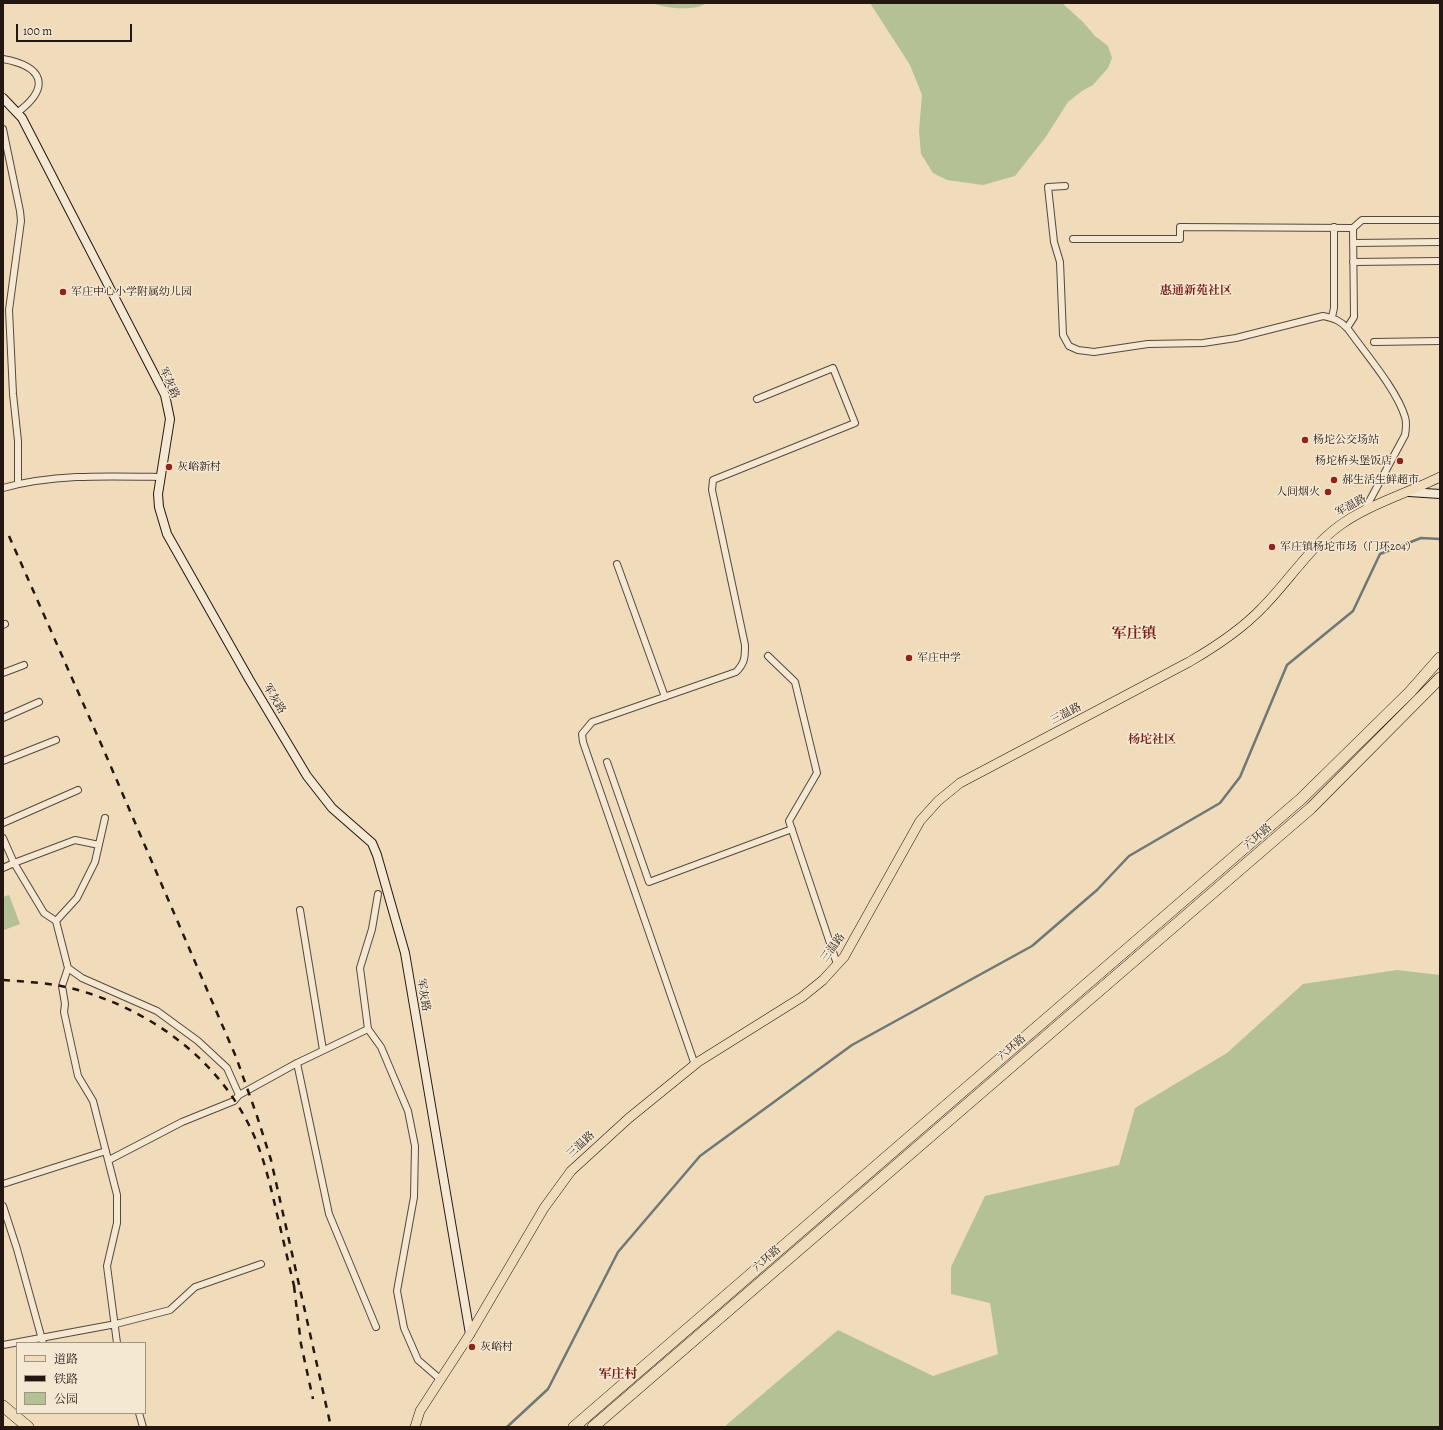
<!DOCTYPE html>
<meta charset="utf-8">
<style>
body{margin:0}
#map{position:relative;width:1443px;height:1430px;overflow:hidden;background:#f0dbbb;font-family:Alegreya,"Noto Serif SC",serif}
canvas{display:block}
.frame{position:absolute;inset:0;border:4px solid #241711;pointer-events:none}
.legend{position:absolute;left:16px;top:1342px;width:130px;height:72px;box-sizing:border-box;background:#f5e8d3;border:1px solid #a19485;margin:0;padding:5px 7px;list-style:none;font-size:12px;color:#241711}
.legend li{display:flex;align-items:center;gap:8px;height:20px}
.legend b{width:20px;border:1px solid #a19485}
.scale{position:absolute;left:16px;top:24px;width:116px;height:18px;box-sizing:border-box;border:2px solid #241711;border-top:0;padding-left:5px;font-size:12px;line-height:14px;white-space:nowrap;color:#241711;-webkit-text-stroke:3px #f5e8d3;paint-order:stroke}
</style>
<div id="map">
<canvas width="1443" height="1430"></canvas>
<div class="frame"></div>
<ul class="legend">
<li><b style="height:5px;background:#f0dbbb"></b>道路</li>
<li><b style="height:5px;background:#241711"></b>铁路</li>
<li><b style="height:11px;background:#b4c195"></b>公园</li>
</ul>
<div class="scale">100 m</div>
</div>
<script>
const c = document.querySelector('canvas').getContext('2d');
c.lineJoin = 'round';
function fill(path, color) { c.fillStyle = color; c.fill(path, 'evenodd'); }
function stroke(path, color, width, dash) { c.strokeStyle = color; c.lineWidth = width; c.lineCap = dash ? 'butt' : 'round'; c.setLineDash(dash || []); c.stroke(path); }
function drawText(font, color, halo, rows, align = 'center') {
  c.font = font + ' Alegreya,"Noto Serif SC",serif'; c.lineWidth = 3; c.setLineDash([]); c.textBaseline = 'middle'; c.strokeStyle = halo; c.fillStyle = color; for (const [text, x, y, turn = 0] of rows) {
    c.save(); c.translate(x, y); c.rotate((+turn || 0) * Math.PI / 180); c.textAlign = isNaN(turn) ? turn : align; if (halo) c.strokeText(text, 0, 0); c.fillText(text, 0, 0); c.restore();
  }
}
const green = new Path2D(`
 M651 3H707C692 12 667 8 651 3Z
 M870 3H1062L1083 22 1095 36 1108 46 1112 58 1108 68 1093 85 1082 91 1068 102 1045 138 1015 176 983 185 947 180 933 173 921 154 919 131 922 95 910 65Z
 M9 895 20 924 4 930 3 897Z
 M1397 970 1440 975V1427H724L838 1330 933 1376 998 1354 990 1303 951 1294V1267L985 1196 1119 1165 1135 1108 1227 1053 1303 984Z`);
const stream = new Path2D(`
 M507 1427 548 1389 618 1252 700 1156 852 1045 1032 946 1097 890 1129 856 1220 803 1240 777 1287 665 1353 611 1380 554 1421 538 1440 539`);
const street = new Path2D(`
 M3 59C42 66 52 86 18 112
 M3 129 20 211 21 221 9 310 13 394 18 441V484
 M1065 186 1048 187 1054 242 1060 262 1063 335 1069 346 1078 350 1094 352 1148 344 1203 343 1236 338 1323 316C1334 318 1341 321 1348 329 1365 353 1397 390 1405 417 1407 423 1406 429 1405 435L1364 511
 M1073 239H1180V227L1353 228 1362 220H1440
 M1353 243 1440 242
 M1353 262 1440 261
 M1332 317 1334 308V227
 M1347 328 1354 317 1353 228
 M1374 342 1440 341
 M3 488C53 474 108 476 160 477
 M617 564 665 697
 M3 625 5 624
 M768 656 795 682 817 773 789 821 837 964
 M3 673 24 665
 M3 718 39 702
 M3 761 56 740
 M607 762 649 882 792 829
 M3 823 78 790
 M3 838 14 863 75 840 99 845
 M3 868 14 863 44 913 56 921 68 968 82 978 157 1011 198 1041 227 1068 239 1095
 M378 894 372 929 360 968 368 1029 381 1047 408 1111 415 1146 414 1197 397 1291 404 1328 418 1360 440 1379
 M300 910 323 1050
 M56 921 77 898 95 862 105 818
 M68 968 62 986 65 1004 64 1012 78 1076 93 1101 117 1195V1223L107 1266 117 1343
 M297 1063 329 1214 376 1327
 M695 1065 583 742 582 734 592 722 736 672C745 663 745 657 745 645L712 490 713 480 855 423 833 368 757 399
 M109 1160 182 1122 234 1101 239 1095 297 1063 368 1029
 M3 1184 106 1151
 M3 1206 17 1249 43 1343
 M3 1345 116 1324 170 1310 195 1287 261 1264
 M139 1413 143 1427`);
const secondary = new Path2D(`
 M3 98 22 118 165 395 170 419 158 494 159 507 167 534 249 679 307 776 332 808 372 843 377 855 405 953 470 1334
 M1409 492 1440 494`);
const primary = new Path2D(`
 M415 1427 420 1411 470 1334 544 1208 571 1171 629 1118 698 1062 802 997 823 980 844 957 920 821 938 801 960 783 1189 662C1215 647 1241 630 1262 608 1288 582 1309 548 1339 526 1367 505 1408 493 1440 477`);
const highway = new Path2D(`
 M3 1406 28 1427
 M574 1427 1301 799 1410 692 1440 658
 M593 1427 1311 808 1440 678`);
const rail = new Path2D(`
 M9 536 102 746 236 1057 257 1116 271 1160 331 1427
 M3 980C28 982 54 983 78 990 155 1012 223 1063 255 1138 265 1162 271 1188 277 1214 283 1239 289 1265 295 1290
 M294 1286 301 1344 313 1399`);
const markers = [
 [63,292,4,"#8f2418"],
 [1305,440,4,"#8f2418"],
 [1400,461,4,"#8f2418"],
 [169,467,4,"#8f2418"],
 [1334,480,4,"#8f2418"],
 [1328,492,4,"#8f2418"],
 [1272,547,4,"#8f2418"],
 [909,658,4,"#8f2418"],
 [472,1347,4,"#8f2418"]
];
const poiNames = [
 ["军庄中心小学附属幼儿园",71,292],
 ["杨坨公交场站",1313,440],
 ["杨坨桥头堡饭店",1392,461,"right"],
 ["灰峪新村",177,467],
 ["郝生活生鲜超市",1342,480],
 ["人间烟火",1320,492,"right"],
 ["军庄镇杨坨市场（门环204）",1280,547],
 ["军庄中学",917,658],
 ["灰峪村",480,1347]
];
const streetNames = [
 ["军灰路",169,383,66],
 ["军温路",1351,506,-28],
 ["军灰路",274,699,59],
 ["三温路",1066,714,-27],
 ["六环路",1258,837,-41],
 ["三温路",833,948,-54],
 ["军灰路",423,995,80],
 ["六环路",1012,1048,-41],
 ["三温路",581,1145,-43],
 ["六环路",767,1259,-41]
];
const neighbourhoodNames = [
 ["惠通新苑社区",1196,291],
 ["杨坨社区",1152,740]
];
const quarterNames = [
 ["军庄村",618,1375]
];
const districtNames = [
 ["军庄镇",1134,634]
];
fill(green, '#b4c195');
stroke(stream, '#6e7877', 2.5);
stroke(street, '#57483c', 8);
stroke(secondary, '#241711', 10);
stroke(primary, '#241711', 10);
stroke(highway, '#241711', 12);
stroke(street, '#f5e8d3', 6);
stroke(secondary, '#f5e8d3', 8);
stroke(primary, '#f0dbbb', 9);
stroke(highway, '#f0dbbb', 11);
stroke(rail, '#241711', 2.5, [7, 7]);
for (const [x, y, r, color] of markers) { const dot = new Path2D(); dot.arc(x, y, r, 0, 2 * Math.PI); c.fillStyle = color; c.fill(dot); stroke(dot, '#f5e8d3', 1.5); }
drawText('11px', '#241711', '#f5e8d3', poiNames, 'left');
drawText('11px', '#241711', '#f5e8d3', streetNames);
drawText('bold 12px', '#7a1f14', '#f5e8d3', neighbourhoodNames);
drawText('bold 13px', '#7a1f14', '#f5e8d3', quarterNames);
drawText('bold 15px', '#7a1f14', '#f5e8d3', districtNames);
</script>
